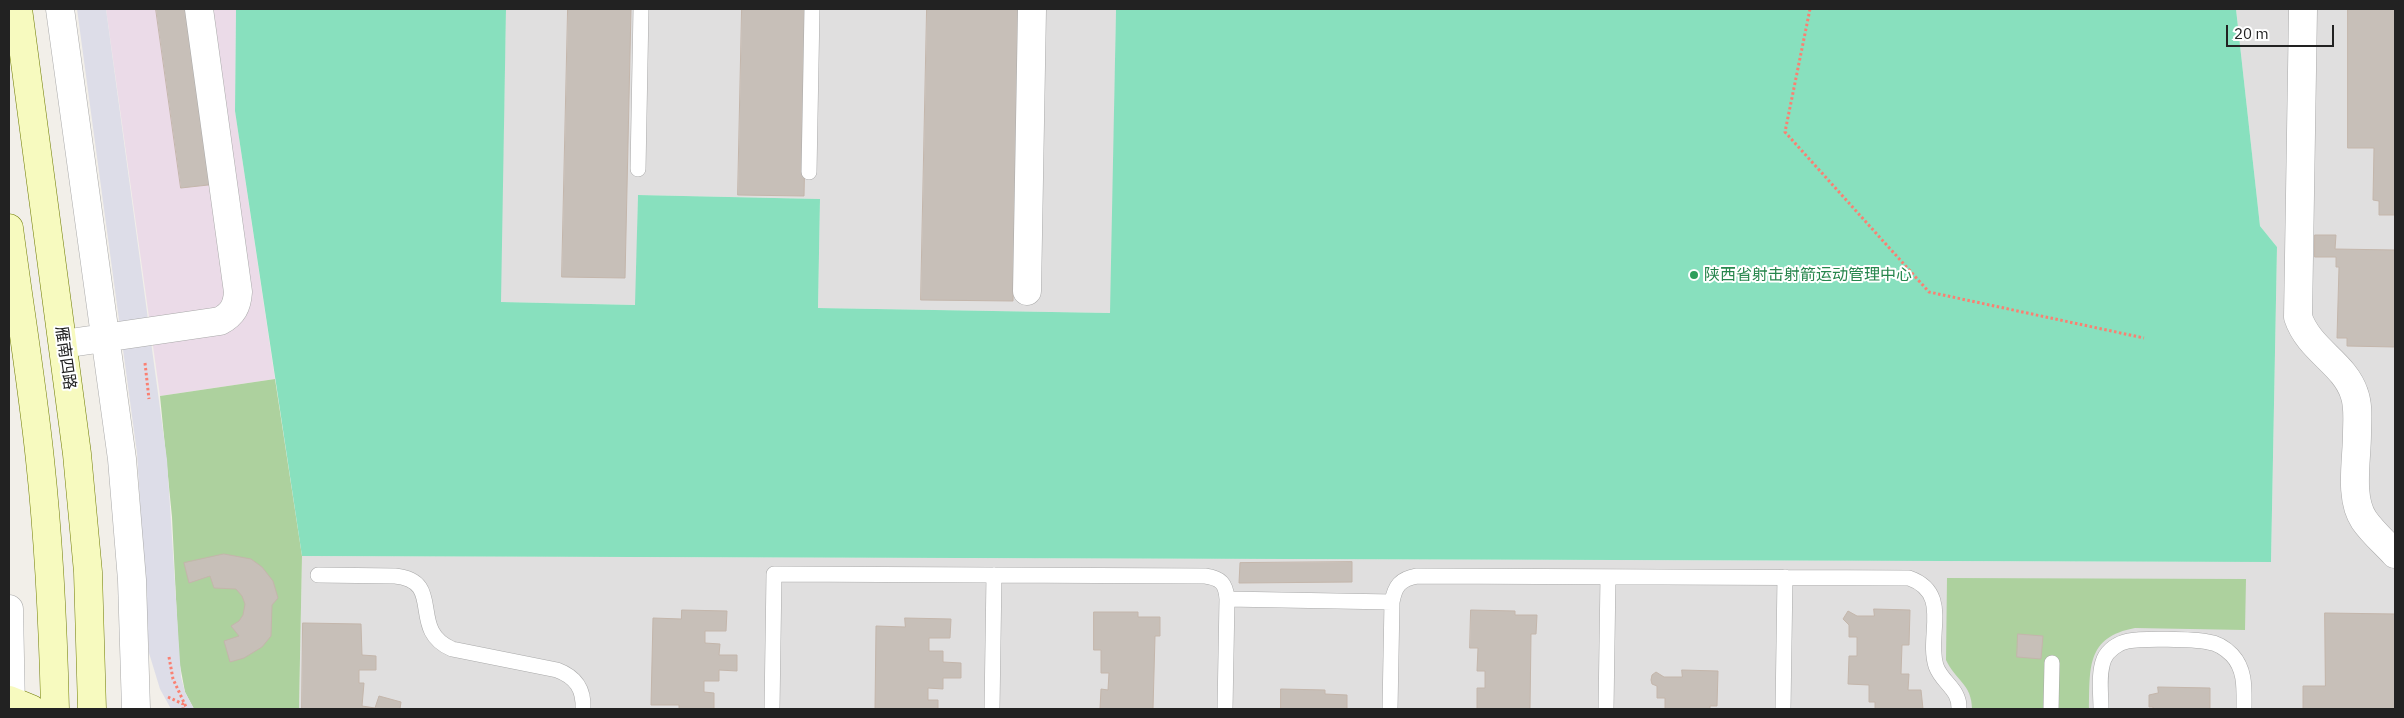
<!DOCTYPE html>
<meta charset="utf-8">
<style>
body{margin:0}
#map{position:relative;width:2404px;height:718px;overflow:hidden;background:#f2efe9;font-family:"IBM Plex Sans",sans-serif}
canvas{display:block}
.frame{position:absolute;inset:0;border:10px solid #222;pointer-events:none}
.scale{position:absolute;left:2226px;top:25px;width:108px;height:22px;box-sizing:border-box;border:2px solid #222;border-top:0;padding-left:6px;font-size:15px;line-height:18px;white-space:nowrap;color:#222;-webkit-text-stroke:4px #fff;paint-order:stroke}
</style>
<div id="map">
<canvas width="2404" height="718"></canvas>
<div class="frame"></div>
<div class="scale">20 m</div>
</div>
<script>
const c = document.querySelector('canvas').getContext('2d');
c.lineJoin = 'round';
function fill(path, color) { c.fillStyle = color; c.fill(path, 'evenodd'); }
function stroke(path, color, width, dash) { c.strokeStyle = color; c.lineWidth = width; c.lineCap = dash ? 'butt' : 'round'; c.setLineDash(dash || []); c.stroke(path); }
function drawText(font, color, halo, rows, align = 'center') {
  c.font = font + ' "IBM Plex Sans","Noto Sans SC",sans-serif'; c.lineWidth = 4; c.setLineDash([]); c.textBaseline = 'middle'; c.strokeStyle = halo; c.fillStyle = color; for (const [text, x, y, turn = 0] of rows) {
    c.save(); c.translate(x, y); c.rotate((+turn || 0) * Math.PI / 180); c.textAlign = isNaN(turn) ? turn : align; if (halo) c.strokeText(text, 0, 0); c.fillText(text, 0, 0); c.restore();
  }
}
const residential = new Path2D(`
 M506 9H1116L1111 313 818 308 820 199 638 195 636 305 500 302Z
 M2236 9H2395V709H299L302 556 2271 562 2277 247 2260 226Z`);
const industrial = new Path2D(`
 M106 9H236L235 111 275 379 160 396Z`);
const forest = new Path2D(`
 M275 379 302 556 299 709H194L185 692 179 660 172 517 160 396Z
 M1947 578 2246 579 2245 630 2135 628C2086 637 2090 668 2089 709H1972C1972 684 1955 680 1946 660Z`);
const pitch = new Path2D(`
 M236 9H506L501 302 635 305 638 195 820 199 818 308 1110 313 1116 9H2236L2260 226 2277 247 2271 562 302 556 235 111Z`);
const plaza = new Path2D(`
 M77 9H106L167 460 181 677 185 692 194 709H171L160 689 149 653 137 453Z`);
const building = new Path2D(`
 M156 9H192L217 184 181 188Z
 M568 9H631L625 278 562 277Z
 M742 9H808L804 196 738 195Z
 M927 9H1019L1013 301 921 300Z
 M2348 9H2395V215H2379V201L2373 200 2374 148H2348Z
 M2315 235H2336L2335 249 2395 250V347L2347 346V338H2337L2339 267H2336V257H2315Z
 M224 554 251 559 262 567 273 581 278 598 272 605 271 636 262 647 244 658 230 662 224 641 239 636 231 626 239 621 243 615 245 604 242 596 236 589 214 588 210 576 189 583 184 563Z
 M1352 562V582L1239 583 1240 563Z
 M1874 609 1910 610 1909 645H1902L1901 674H1909L1908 690H1921L1923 709H1875V702H1869V685L1848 684 1849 656H1857V637H1849V625L1843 619 1848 611 1857 616H1874Z
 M682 610 727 611 726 631H705V643L720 644 719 655H737V671L719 670V681H704V692L714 693V709H679V705H651L653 618 681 619Z
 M1471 610 1515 611V615H1537L1536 634H1531L1530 709H1477V688H1485V671H1477L1478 648H1470Z
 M1094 612H1138V617H1160V636H1155L1153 709H1100L1101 689 1108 690 1109 673H1101V650H1094Z
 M2325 613 2395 614V709H2303V686H2325Z
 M905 618 951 619 950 638H929V651H943V662L961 663V678H943V689L928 688V700H938V709H875L876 626 905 627Z
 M303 623 361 624 362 655 376 656V670H359V683H364L362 706 375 708 379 696 401 702 400 709H302Z
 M2018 634 2043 636 2041 659 2017 657Z
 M1682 670 1718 671 1717 706H1710V709H1665V698H1657V686L1652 684 1651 680 1652 675 1656 672 1664 677H1682Z
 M2158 687 2210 688V709H2153V707H2149V695L2158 693Z
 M1281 689 1325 690V694L1347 695V709H1281Z`);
const path = new Path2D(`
 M1810 9 1785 132 1929 292 2144 338
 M145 363 149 399
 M169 657 173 679 187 709
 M168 697 183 704V709`);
const lane = new Path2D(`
 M638 169 641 9
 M809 172 812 9
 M318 575 395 576C446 581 407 630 452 649L557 670C576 677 584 689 583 709
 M772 709 774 574 1205 576C1221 578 1226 584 1227 599L1392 602C1395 586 1400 579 1417 576L1909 578C1952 593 1926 635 1936 666 1942 683 1960 689 1959 709
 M992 709 994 575
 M1225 709 1227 599
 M1390 709 1392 602
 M1606 709 1608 577
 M1783 709 1785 577
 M2051 709 2052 663
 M2101 709C2101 694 2098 674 2104 659 2108 650 2118 643 2128 641 2141 638 2194 639 2208 642 2217 643 2226 649 2232 655 2246 670 2244 690 2244 709`);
const street = new Path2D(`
 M60 9 122 459 132 580 136 709
 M2303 9 2298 317C2309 350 2344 363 2354 393 2359 406 2357 421 2357 434 2357 460 2349 498 2364 520 2373 533 2385 543 2395 554
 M1027 291 1032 9
 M63 344 220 321C233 314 237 306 238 292L199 9
 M9 609 11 709`);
const secondary = new Path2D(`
 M18 9 77 454 88 572 92 709
 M9 228C19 305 32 383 40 460 49 543 53 626 55 709
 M9 700 31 709`);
const markers = [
 [1694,275,5,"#2e9e5b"]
];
const leisureNames = [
 ["陕西省射击射箭运动管理中心",1704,275]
];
const streetNames = [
 ["雁南四路",65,358,82]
];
fill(residential, '#e0dfdf');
fill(industrial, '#ebdbe8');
fill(forest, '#add19e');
fill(pitch, '#88e0be');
fill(plaza, '#dddde8');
fill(building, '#c7bfb8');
stroke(building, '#c4b6ab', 1);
stroke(lane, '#a9a9a9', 16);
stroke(street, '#a9a9a9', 29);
stroke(secondary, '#707d05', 29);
stroke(path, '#fa8072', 3, [2.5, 2.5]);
stroke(lane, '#fff', 15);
stroke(street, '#fff', 28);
stroke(secondary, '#f7fabf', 28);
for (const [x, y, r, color] of markers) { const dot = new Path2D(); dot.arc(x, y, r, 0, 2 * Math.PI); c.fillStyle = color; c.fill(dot); stroke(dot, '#fff', 2); }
drawText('16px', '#27864d', '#fff', leisureNames, 'left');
drawText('16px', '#222', '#fff', streetNames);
</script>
